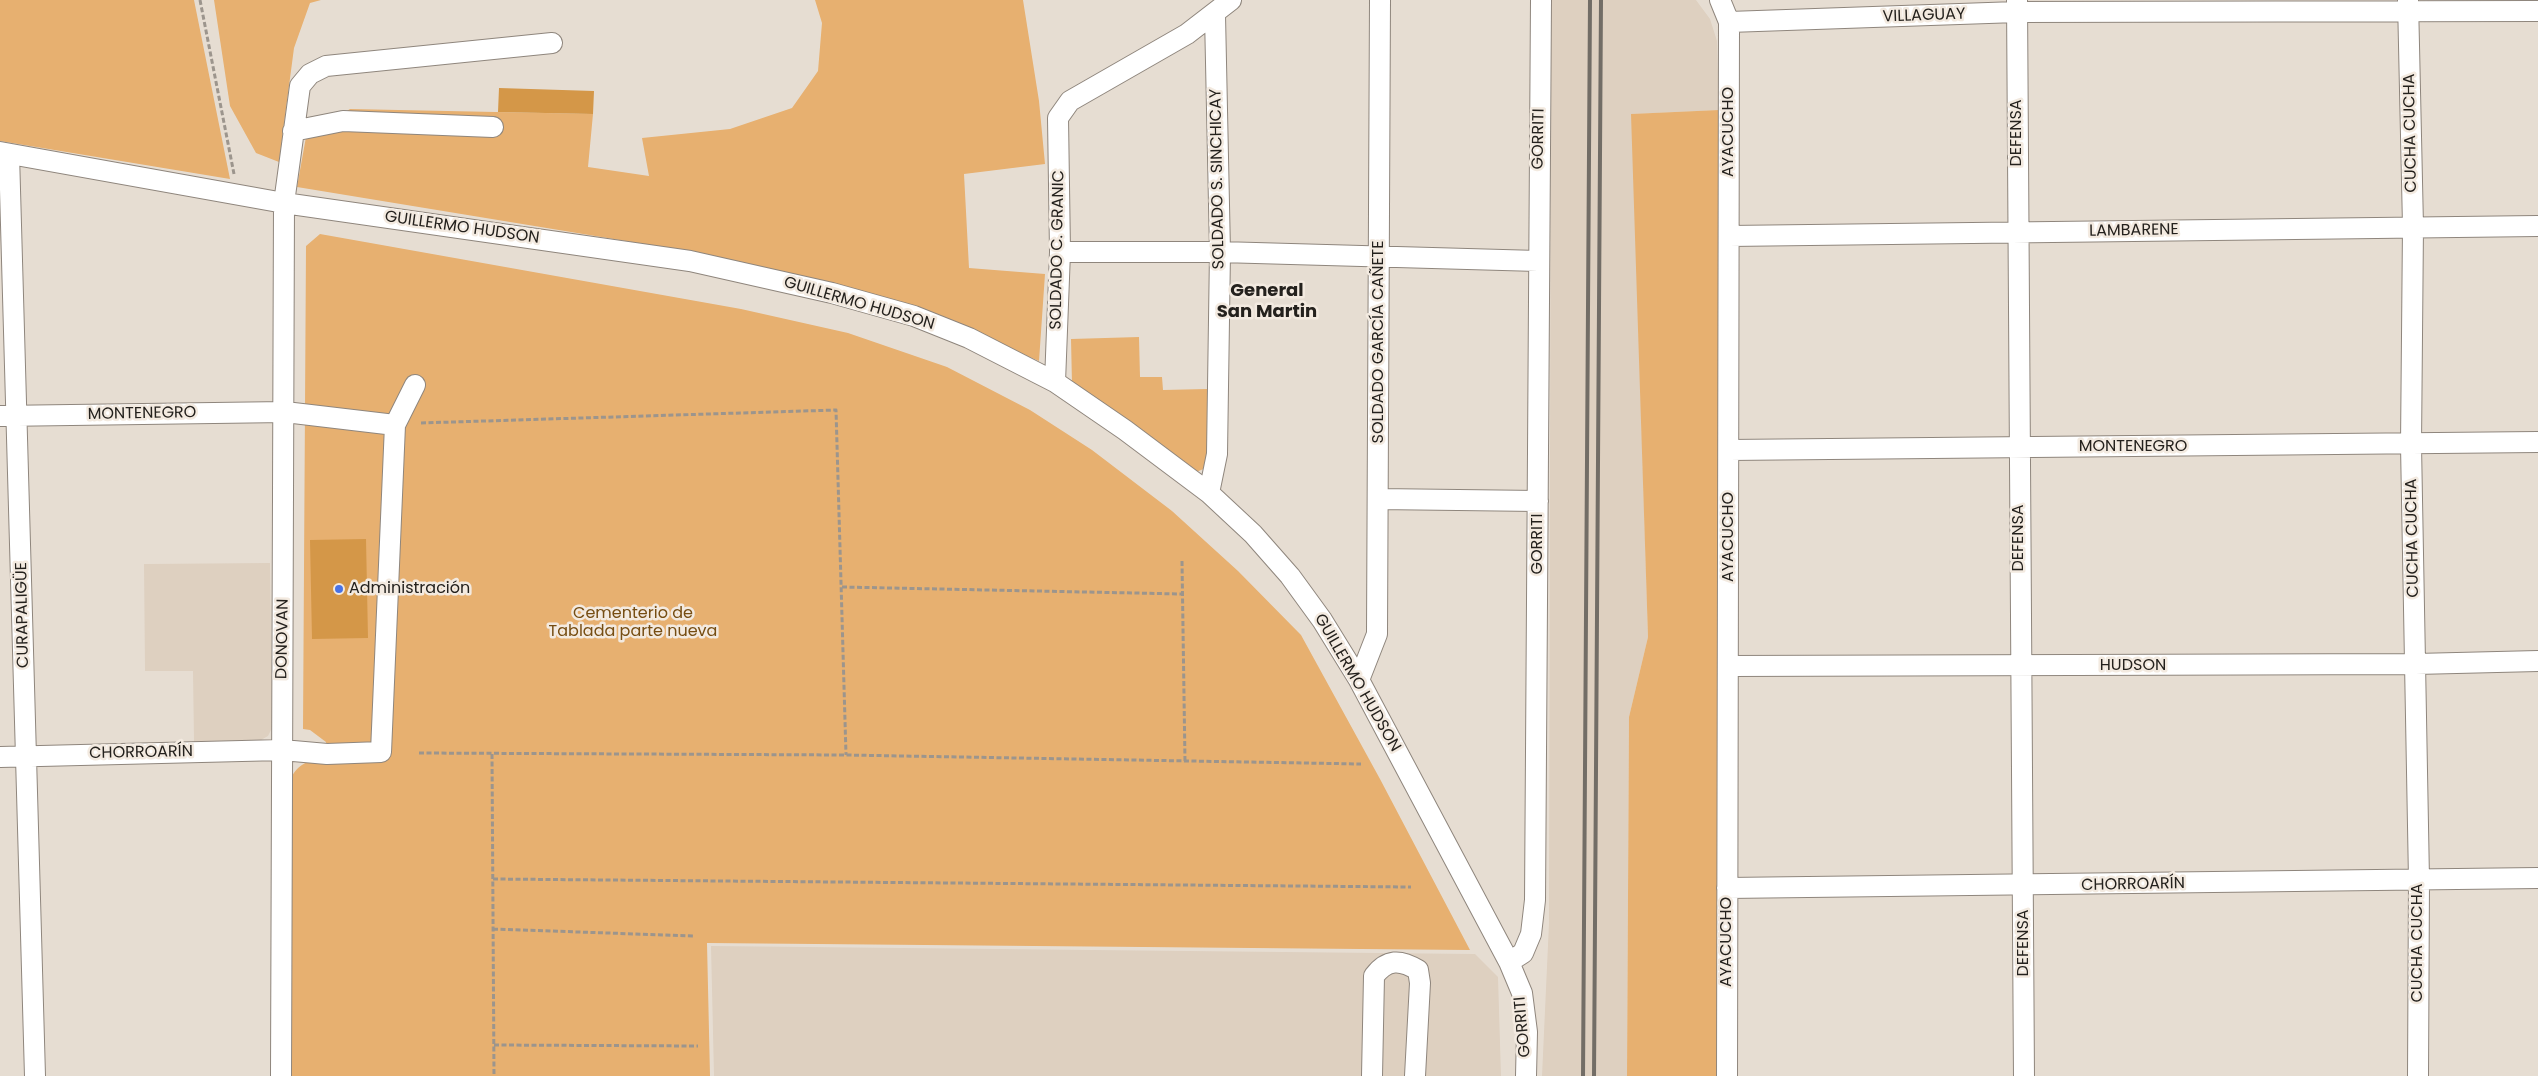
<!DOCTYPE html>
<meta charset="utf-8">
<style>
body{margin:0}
canvas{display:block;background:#e6ddd2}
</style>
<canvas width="2538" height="1076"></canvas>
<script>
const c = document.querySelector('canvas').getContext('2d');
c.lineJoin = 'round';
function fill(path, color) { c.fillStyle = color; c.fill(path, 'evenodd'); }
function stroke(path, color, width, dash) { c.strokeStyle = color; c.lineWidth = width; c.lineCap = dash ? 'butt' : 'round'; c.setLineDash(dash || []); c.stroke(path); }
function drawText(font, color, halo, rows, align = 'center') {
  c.font = font + ' Poppins,sans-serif'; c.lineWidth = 5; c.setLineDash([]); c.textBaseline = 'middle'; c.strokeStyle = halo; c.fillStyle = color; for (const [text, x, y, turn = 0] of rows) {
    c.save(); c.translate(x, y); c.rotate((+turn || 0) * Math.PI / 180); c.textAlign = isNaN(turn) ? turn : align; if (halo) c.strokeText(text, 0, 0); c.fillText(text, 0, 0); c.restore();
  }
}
const built = new Path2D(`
 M1551 0H1696L1710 19 1717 41 1719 110 1632 114 1648 637 1629 717 1627 1076H1542L1549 923Z
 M270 563 272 728 268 736 257 742H194L193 671H145L144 564Z
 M711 946 1475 954 1498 977 1501 1076H714Z`);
const green = new Path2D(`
 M0 0H194L230 179 0 141Z
 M214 0H321L310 3 294 48 279 162 256 153 230 106Z
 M815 0H1023L1039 101 1045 164 964 174 969 268 1045 274 1039 361 899 302 711 255 297 187 306 137 350 109 593 114 588 167 649 176 642 138 730 129 792 108 818 71 822 23Z
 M1719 110 1722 1076H1627L1629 717 1648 637 1631 114Z
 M320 234 741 309 848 333 947 367 1030 410 1092 450 1172 511 1238 571 1301 635 1380 779 1470 950 707 943 710 1076H288L290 783C294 764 310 761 327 754L326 742 310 730 303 729 306 246Z
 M1139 337 1140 377H1162L1163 390 1207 389 1208 462 1206 468 1196 472 1072 384 1071 339Z`);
const building = new Path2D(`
 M499 88 594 91 593 114 498 112Z
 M366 539 368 638 312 639 310 540Z`);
const path = new Path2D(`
 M200 0 234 174
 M421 423 836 410 846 755
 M1182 561 1185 762
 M842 587 1182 594
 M419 753 846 755 1361 764
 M492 754 494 1076
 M493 879 1411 887
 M493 929 693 936
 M494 1045 698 1046`);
const minor = new Path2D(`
 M1720 0 1729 22 1727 1076
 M2017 0 2024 1076
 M2408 0 2413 226 2411 445 2419 880 2418 1076
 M1729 22 2017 12 2538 11
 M293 131 343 121 493 127
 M0 152 284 203 690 261 832 293 914 316 969 338 1055 382 1125 430 1209 493 1253 534 1290 576 1322 620 1359 680 1509 962
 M9 154 35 1076
 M1729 236 2538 226
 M1060 252H1220L1538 261
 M1055 382 1060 252 1058 118 1070 101 1187 34 1231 0
 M0 416 285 412 395 425
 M1729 450 2538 442
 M1209 493 1217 454 1220 252 1215 15
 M1378 499 1538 501
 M1729 666 2416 664 2538 661
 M1359 680 1377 634 1380 0
 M0 757 282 750 327 754 381 752 395 425 415 385
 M1727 888 2538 878
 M281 1076 284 203 300 86 310 74 326 66 552 43
 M1372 1076 1374 976C1387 959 1400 959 1418 970L1420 983 1415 1076
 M1526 1076 1527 1032 1522 993 1509 962 1523 953 1531 934 1535 900 1541 0`);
const rail = new Path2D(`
 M1583 1076 1590 0
 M1594 1076 1601 0`);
const markers = [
 [339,589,5,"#4872e5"]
];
const streetNames = [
 ["VILLAGUAY",1924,16,-2],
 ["AYACUCHO",1729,132,-90],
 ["DEFENSA",2017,133,-90],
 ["CUCHA CUCHA",2411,133,-91],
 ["GORRITI",1539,139,-89],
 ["SOLDADO S. SINCHICAY",1218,179,-91],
 ["GUILLERMO HUDSON",462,228,8],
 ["LAMBARENE",2134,231,-1],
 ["SOLDADO C. GRANIC",1058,250,-89],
 ["GUILLERMO HUDSON",859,304,16],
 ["SOLDADO GARCÍA CAÑETE",1379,342,-90],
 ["MONTENEGRO",142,414,-1],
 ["MONTENEGRO",2133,447],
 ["AYACUCHO",1729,537,-90],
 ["DEFENSA",2019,538,-90],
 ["CUCHA CUCHA",2413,538,-91],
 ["GORRITI",1538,544,-90],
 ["CURAPALIGÜE",23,615,-91],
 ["DONOVAN",283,639,-89],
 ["HUDSON",2133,666],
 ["GUILLERMO HUDSON",1357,683,60],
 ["CHORROARÍN",141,753,-1],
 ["CHORROARÍN",2133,885,-1],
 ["AYACUCHO",1727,942,-90],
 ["DEFENSA",2024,943,-90],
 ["CUCHA CUCHA",2418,943,-90],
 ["GORRITI",1523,1027,-95]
];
const poiNames = [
 ["Administración",349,589]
];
const parkNames = [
 ["Cementerio de",633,614],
 ["Tablada parte nueva",633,632]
];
const neighbourhoodNames = [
 ["General",1267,291],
 ["San Martin",1267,312]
];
fill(built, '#ded0c0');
fill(green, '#e7b070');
fill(building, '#d49748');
stroke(minor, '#8f867d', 22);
stroke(path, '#9c958d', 3, [5, 2.5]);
stroke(minor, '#fff', 20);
stroke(rail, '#726d66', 4);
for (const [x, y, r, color] of markers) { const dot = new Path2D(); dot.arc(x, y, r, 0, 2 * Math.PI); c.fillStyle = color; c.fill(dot); stroke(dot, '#f3eae0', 2); }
drawText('16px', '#24211d', '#f3eae0', streetNames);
drawText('16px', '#24211d', '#f3eae0', poiNames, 'left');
drawText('16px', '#764d12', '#f3eae0', parkNames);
drawText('bold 18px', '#24211d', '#f3eae0', neighbourhoodNames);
</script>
